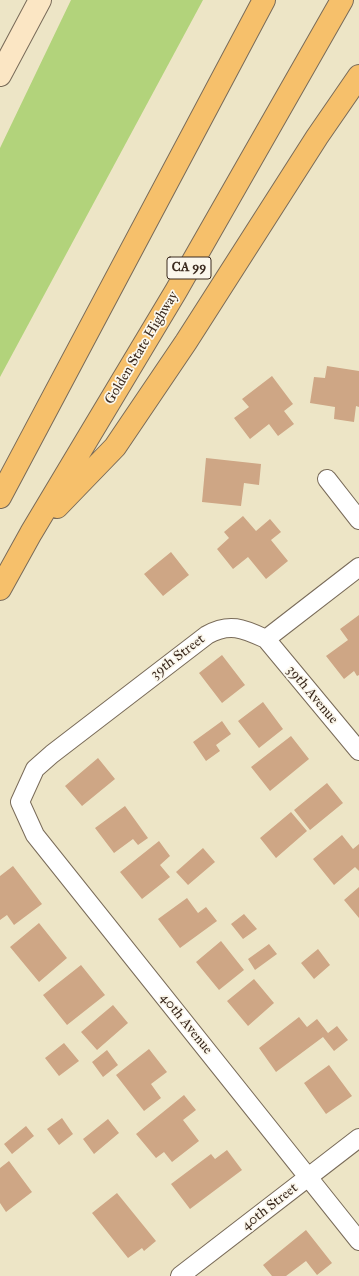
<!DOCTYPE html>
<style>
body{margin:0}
canvas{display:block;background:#ede5c6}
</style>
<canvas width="359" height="1276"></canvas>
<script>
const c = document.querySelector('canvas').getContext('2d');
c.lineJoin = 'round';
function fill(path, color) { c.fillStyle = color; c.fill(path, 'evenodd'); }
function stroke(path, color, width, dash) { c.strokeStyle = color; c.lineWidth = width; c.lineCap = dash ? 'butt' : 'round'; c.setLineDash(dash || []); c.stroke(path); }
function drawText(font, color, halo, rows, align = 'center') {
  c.font = font + ' "IM FELL Great Primer",serif'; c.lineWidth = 3.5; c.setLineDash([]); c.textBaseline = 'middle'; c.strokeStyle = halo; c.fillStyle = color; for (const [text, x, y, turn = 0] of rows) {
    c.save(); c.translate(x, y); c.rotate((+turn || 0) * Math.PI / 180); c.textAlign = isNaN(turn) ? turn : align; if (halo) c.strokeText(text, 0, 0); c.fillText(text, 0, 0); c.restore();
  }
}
const green = new Path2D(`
 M71 0H203L0 377V148Z`);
const building = new Path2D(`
 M327 366 359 371V407L356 406 354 422 334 419 335 407 310 403 314 377 325 378Z
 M272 376 293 404 284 411 294 424 278 436 269 424 250 439 234 418 249 407 242 399Z
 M206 458 261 464 259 485 244 483 241 506 202 502Z
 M243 516 256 531 270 519 281 532 271 540 288 561 266 579 248 557 233 569 217 549 229 538 224 532Z
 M171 552 189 575 163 596 144 574Z
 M359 615V675L357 676 354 671 344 679 326 656 348 640 340 629Z
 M222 655 245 685 222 703 199 673Z
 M263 702 283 729 259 748 238 721Z
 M222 721 231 734 216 745 220 751 206 761 193 742Z
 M291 736 309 759 270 791 251 767Z
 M98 758 115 779 82 806 65 786Z
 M327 783 343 803 310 830 294 810Z
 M125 806 148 838 138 845 133 839 114 853 95 828Z
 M291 812 307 831 276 858 260 838Z
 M342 835 353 849 359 844V871L355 867 334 885 313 859Z
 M159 841 170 856 160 865 170 877 142 899 120 872Z
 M203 848 215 862 188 885 176 872Z
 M13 866 42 904 14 925 7 915 0 920V876Z
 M359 887V918L344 900Z
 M187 898 198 913 206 907 217 921 180 948 158 919Z
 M244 914 257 929 243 939 231 924Z
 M39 923 67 958 39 982 10 947Z
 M221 941 244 970 219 990 196 962Z
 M269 944 277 954 255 970 248 959Z
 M318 949 330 965 314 979 301 963Z
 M81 965 105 995 67 1025 43 995Z
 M254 979 274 1003 248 1026 227 1001Z
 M113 1005 128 1023 97 1050 81 1032Z
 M299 1017 307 1027 317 1019 328 1033 337 1026 348 1040 334 1051 323 1037 276 1072 259 1048Z
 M64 1043 79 1061 59 1076 45 1058Z
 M149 1049 167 1072 151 1084 161 1098 144 1111 116 1075Z
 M107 1050 118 1065 103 1077 92 1062Z
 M329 1065 352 1096 326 1114 304 1083Z
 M184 1095 196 1110 183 1120 199 1141 172 1162 164 1152 156 1158 136 1134Z
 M62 1118 73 1134 59 1145 47 1129Z
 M108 1119 119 1133 94 1154 83 1139Z
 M26 1126 34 1136 12 1154 4 1144Z
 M227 1150 242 1170 190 1209 171 1184 211 1154 215 1159Z
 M9 1161 32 1192 6 1212 0 1203V1168Z
 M117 1193 156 1241 144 1251 142 1248 128 1258 92 1213Z
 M306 1230 332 1263 317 1275 306 1261 286 1276H272L263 1265Z`);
const street = new Path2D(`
 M327 479 359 520
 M266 639 359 567
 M359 751 266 639C244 629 230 622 207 635L52 754 35 769 20 802 35 835 359 1241
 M180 1276 359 1138`);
const secondary = new Path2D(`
 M0 75 40 0`);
const highway = new Path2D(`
 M0 497 264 0
 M57 507 115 447 186 342 317 137 359 76
 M0 589 31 533 176 291 342 0`);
const shields = [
 [189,268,44]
];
const shieldNames = [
 ["CA 99",189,268]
];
const streetNames = [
 ["Golden State Highway",142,348,-59],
 ["39th Street",178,657,-37],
 ["39th Avenue",312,695,50],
 ["40th Avenue",186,1024,51],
 ["40th Street",270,1207,-38]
];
fill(green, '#b2d37b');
fill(building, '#cea685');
stroke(street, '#796b59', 20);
stroke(secondary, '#796b59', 24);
stroke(highway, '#796b59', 24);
stroke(street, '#fff', 18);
stroke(secondary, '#fbe6c4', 22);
stroke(highway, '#f6c06b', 22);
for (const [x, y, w] of shields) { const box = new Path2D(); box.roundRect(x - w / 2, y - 11, w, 22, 3); c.fillStyle = '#fbf7ec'; c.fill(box); stroke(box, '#3b2a1e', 1); }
drawText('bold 13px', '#3b2a1e', null, shieldNames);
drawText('14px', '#3b2a1e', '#fbf7ec', streetNames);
</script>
